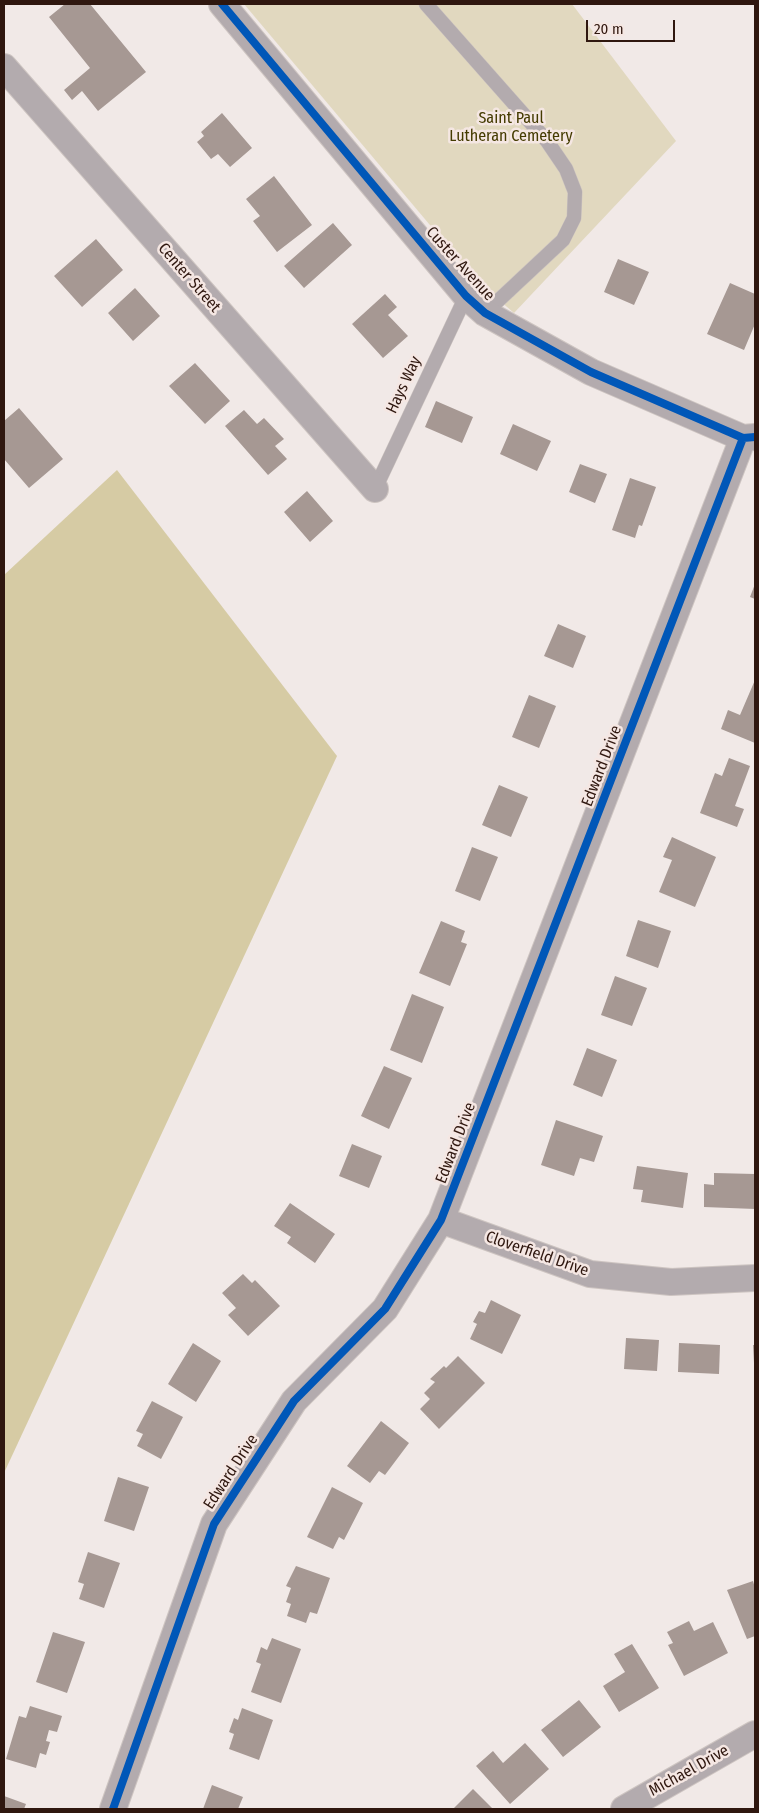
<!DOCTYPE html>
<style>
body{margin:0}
#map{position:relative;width:759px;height:1813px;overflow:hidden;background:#f1e9e7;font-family:"Fira Sans Condensed",sans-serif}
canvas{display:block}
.frame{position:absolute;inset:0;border:5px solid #2f170f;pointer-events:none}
.scale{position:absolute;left:586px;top:20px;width:89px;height:22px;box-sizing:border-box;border:2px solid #2f170f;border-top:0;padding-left:6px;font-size:15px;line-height:18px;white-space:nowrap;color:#2f170f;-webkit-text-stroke:4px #f5e7e3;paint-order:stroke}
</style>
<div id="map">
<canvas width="759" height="1813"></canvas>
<div class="frame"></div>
<div class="scale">20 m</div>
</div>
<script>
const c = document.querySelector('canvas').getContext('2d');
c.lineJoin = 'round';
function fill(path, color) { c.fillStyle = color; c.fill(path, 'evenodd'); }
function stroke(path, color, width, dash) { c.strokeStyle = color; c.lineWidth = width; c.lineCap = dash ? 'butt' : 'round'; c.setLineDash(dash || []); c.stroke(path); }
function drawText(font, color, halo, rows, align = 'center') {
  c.font = font + ' "Fira Sans Condensed",sans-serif'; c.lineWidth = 5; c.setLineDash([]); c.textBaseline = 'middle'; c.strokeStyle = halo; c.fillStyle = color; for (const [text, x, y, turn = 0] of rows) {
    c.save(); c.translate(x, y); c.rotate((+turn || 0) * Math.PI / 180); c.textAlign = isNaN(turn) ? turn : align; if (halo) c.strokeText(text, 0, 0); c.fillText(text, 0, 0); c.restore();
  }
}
const green = new Path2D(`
 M244 4H572L676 141 514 313 477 281Z`);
const forest = new Path2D(`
 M117 470 337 756 4 1473V575Z`);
const building = new Path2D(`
 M65 4H90L146 72 98 111 82 91 72 100 64 90 90 68 49 17Z
 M222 113 252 148 230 167 218 154 211 159 197 142 204 136 201 132Z
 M274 176 312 225 277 252 253 221 260 216 246 199Z
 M333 223 352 245 304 288 284 266Z
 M96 239 123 270 82 307 54 276Z
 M618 259 649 272 634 305 604 292Z
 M730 283 755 294V324L744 350 707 334Z
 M135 288 160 316 133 341 108 313Z
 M385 294 397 307 388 315 408 336 383 358 352 324Z
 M195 363 230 401 205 424 169 386Z
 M436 401 473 417 462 443 425 427Z
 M19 408 63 459 29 488 4 459V421Z
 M244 410 257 424 264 418 284 439 275 446 287 459 268 475 225 426Z
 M513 424 551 441 537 471 500 454Z
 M580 464 607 474 595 503 569 492Z
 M630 478 656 487 642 526 639 525 635 538 612 530Z
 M307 491 333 521 310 542 284 512Z
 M755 584V599L750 597Z
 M558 624 586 636 573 668 544 656Z
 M755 680V743L721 729 728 710 740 715Z
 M529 695 556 706 539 748 512 737Z
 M729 758 750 766 735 806 744 809 737 827 700 813 715 773 722 776Z
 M499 785 528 797 511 837 482 825Z
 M672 837 716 857 695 907 659 892 672 860 663 857Z
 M472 847 498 857 480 901 455 891Z
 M638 920 671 931 658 968 626 956Z
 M441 921 465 931 461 942 467 944 450 986 419 973Z
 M615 976 647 988 632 1026 601 1015Z
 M412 994 444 1007 422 1063 390 1050Z
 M587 1048 617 1060 602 1097 573 1085Z
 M384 1066 412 1078 389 1129 361 1116Z
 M556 1120 603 1136 594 1162 580 1158 574 1176 541 1165Z
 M352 1144 382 1156 369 1188 339 1176Z
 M637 1166 688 1173 683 1208 641 1202 643 1190 633 1189Z
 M714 1173 755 1174V1209L704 1207V1184L714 1185Z
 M290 1203 335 1234 315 1263 287 1243 291 1237 274 1226Z
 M243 1274 252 1283 255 1280 280 1306 248 1336 228 1315 236 1308 222 1293Z
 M491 1300 521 1315 502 1354 470 1339 477 1324 473 1322 479 1311 485 1313Z
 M626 1338 659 1340 657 1371 624 1369Z
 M193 1343 221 1361 196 1402 168 1384Z
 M679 1343 720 1345 719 1374 678 1372Z
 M753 1345H755V1363H754Z
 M458 1356 485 1383 439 1429 420 1409 430 1399 424 1393 435 1382 430 1379 444 1366 446 1368Z
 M152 1401 183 1417 161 1459 137 1446 143 1434 136 1431Z
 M381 1421 409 1443 385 1475 379 1471 370 1483 347 1466Z
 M118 1477 149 1487 134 1531 104 1521Z
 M332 1487 363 1503 344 1540 339 1537 333 1549 307 1537Z
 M88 1552 120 1563 104 1608 79 1599 84 1584 78 1582Z
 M296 1566 330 1578 317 1614 310 1612 306 1623 287 1616 291 1604 286 1602 291 1588 286 1586Z
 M753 1581 755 1588V1636L747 1639 727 1590Z
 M689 1621 694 1631 713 1622 728 1653 684 1676 668 1645 673 1643 667 1632Z
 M53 1632 85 1642 67 1693 36 1682Z
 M272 1638 301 1649 281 1703 251 1692 261 1664 256 1662 261 1647 267 1650Z
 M632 1644 659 1688 619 1712 603 1686 625 1672 614 1654Z
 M579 1700 601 1727 563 1757 541 1730Z
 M30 1706 62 1716 57 1732 49 1730 46 1741 50 1742 46 1755 40 1753 36 1768 6 1759 19 1716 26 1718Z
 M242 1708 273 1720 259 1760 229 1749 234 1734 229 1732 234 1718 238 1720Z
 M525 1743 549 1769 510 1804 476 1766 493 1751 503 1763Z
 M212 1785 243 1797 238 1809H203Z
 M473 1789 493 1809H453Z
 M4 1796 26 1804 24 1809H4Z`);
const lane = new Path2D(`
 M426 4 547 141 566 169 575 192 574 218 563 240 485 313
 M375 489 466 296`);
const street = new Path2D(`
 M222 4 466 296 485 313 591 372 743 438 755 437
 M4 67 375 489
 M441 1220 590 1274 671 1282 755 1278
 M113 1809 214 1524 294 1401 385 1309 441 1220 743 438
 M624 1809 755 1734`);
const cycleway = new Path2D(`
 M222 4 466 296 485 313 591 372 743 438 755 437
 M113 1809 214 1524 294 1401 385 1309 441 1220 743 438`);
const parkNames = [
 ["Saint Paul",511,119],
 ["Lutheran Cemetery",511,137]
];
const streetNames = [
 ["Custer Avenue",460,264,48],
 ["Center Street",189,278,49],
 ["Hays Way",404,385,-65],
 ["Edward Drive",602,766,-69],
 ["Edward Drive",456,1143,-69],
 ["Cloverfield Drive",537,1254,19],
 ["Edward Drive",231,1472,-57],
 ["Michael Drive",689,1771,-29]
];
fill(green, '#e1d8bf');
fill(forest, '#d6cba4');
fill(building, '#a69893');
stroke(lane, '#cdc4c1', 15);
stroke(street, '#cdc4c1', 28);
stroke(lane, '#b3abae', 14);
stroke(street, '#b3abae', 26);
stroke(cycleway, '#0057b8', 8);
drawText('16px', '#443b00', '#f5e7e3', parkNames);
drawText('16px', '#2f170f', '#f5e7e3', streetNames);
</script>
